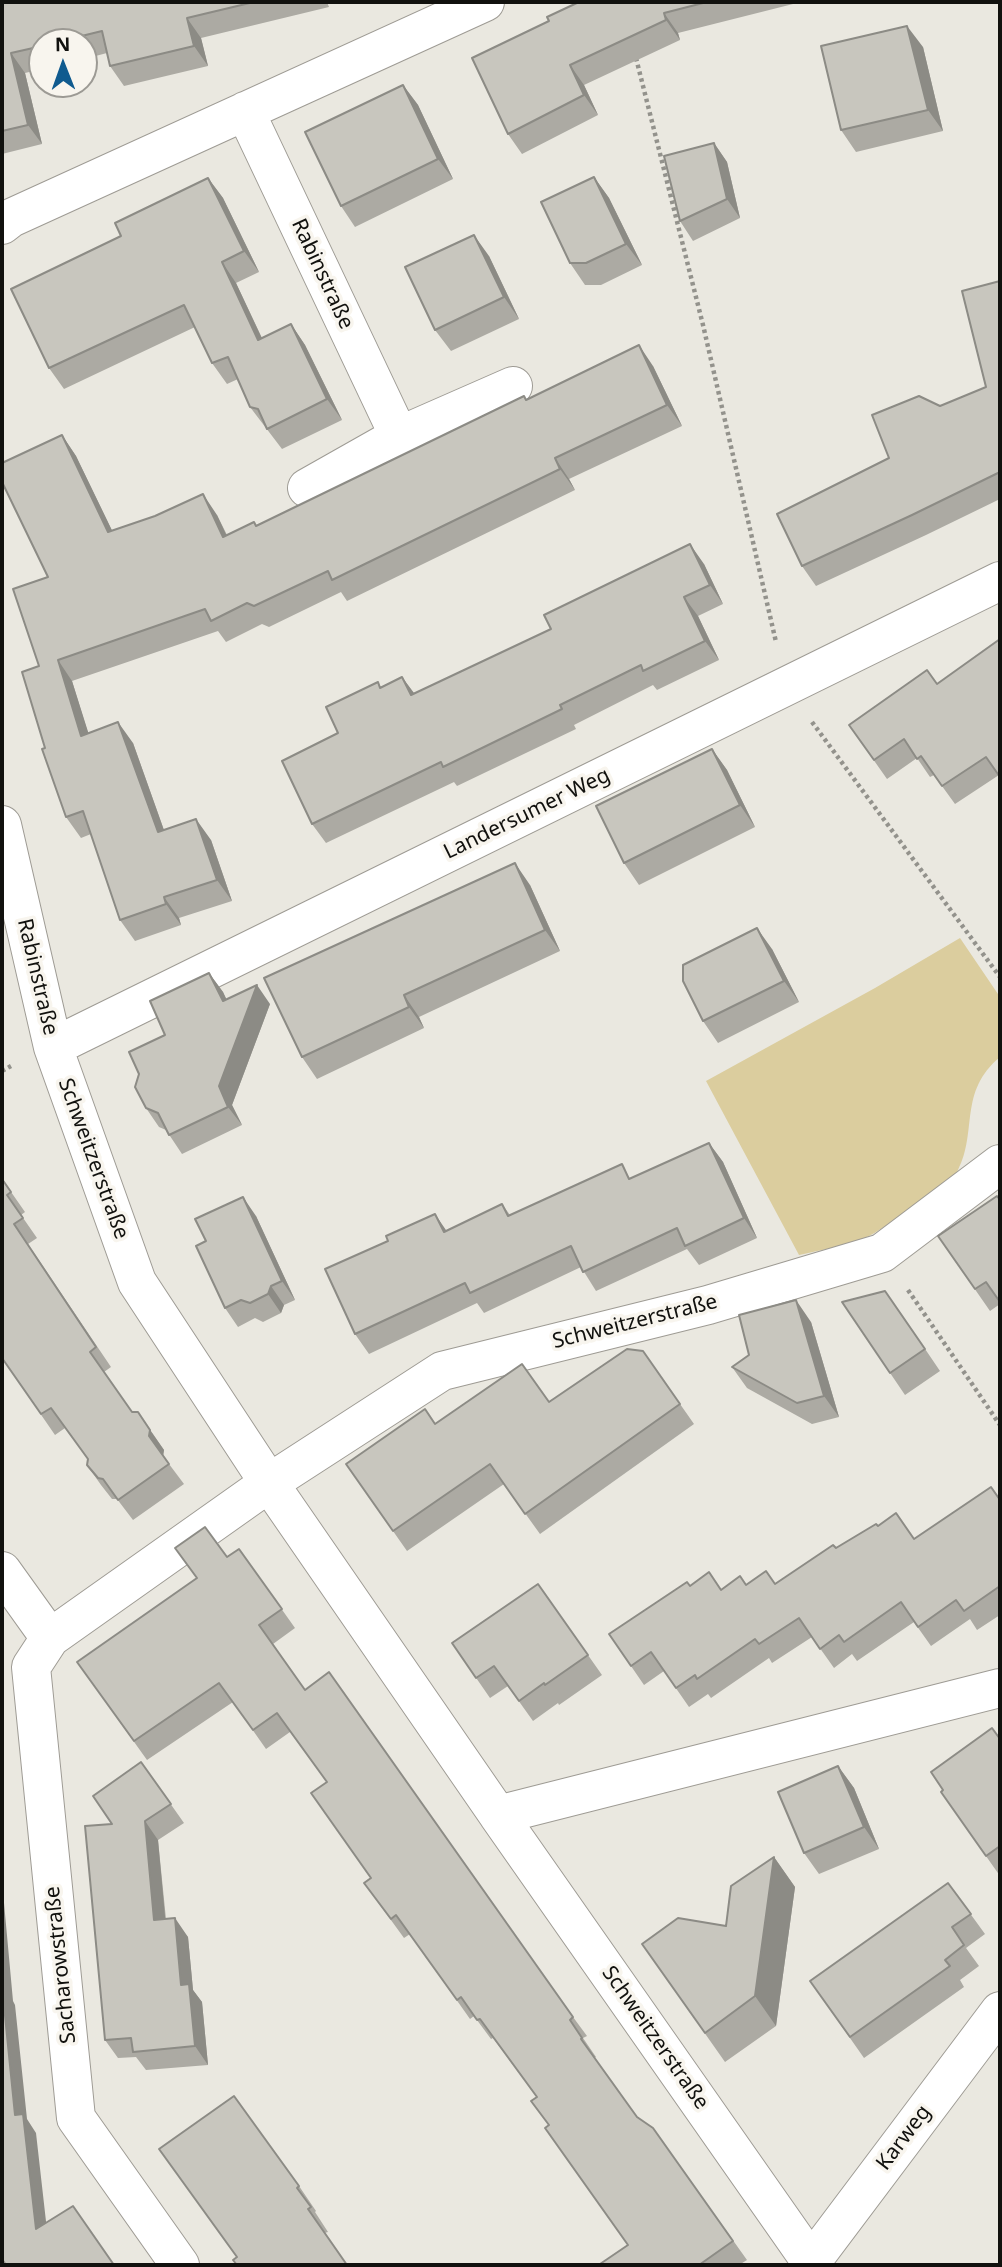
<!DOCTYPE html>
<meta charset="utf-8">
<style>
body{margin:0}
#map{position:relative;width:1002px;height:2267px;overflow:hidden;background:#eae8e0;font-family:"Noto Sans",sans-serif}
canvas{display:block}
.frame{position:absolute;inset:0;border:4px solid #11110e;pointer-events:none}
.north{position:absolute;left:28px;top:28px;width:70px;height:70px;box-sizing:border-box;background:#f8f5ee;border:2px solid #9c9a94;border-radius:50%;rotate:359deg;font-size:19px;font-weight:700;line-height:28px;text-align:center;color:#11110e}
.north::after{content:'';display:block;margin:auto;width:24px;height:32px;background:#105b8f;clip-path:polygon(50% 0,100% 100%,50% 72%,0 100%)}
</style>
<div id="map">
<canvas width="1002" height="2267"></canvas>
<div class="frame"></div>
<div class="north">N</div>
</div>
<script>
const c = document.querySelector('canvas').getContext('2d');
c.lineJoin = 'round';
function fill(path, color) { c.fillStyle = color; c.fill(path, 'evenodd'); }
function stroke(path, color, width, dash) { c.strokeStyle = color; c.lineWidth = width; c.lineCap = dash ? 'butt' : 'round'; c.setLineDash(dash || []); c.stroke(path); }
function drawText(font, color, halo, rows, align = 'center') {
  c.font = font + ' "Noto Sans",sans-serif'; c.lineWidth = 7; c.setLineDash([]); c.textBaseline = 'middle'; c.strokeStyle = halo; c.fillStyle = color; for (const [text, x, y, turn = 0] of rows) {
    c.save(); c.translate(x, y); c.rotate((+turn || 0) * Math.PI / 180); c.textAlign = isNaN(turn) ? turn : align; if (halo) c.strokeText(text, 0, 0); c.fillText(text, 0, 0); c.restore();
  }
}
const green = new Path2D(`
 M960 938 1000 997V1057C958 1092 978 1131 958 1170 952 1182 881 1231 867 1237 848 1246 820 1250 799 1255L706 1081 875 988Z`);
const path = new Path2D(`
 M636 58 703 325 776 642
 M812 722 1000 977
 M2 1071 11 1066
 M908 1290 1000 1425`);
const minor = new Path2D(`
 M245 111 399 436
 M2 225 11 218 485 2
 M307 488 399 436 513 386
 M2 825 53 1047 137 1282 269 1483 498 1815 1000 1688
 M53 1047 1000 581
 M2 1571 50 1638
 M498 1815 811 2262
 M180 2265 76 2118 31 1667 50 1638 269 1483 442 1371 708 1305 882 1253 1000 1164
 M809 2265 1000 2011`);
const wall = new Path2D(`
 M2 2H327L329 7 201 38 208 66 124 86 110 66 107 53 84 59V42H42V69L25 73 42 144 2 154Z
 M579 2H801L678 33 680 40 584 85 598 115 522 154 508 134 549 21Z
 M923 47 943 131 856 152 841 130Z
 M403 85 418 105 453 179 355 227 341 206Z
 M714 143 727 162 740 218 693 241 680 221Z
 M594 177 609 198 642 265 601 285H585L570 263Z
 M208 178 223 198 259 272 236 283 262 338 291 324 305 345 342 420 282 449 250 407 238 379 227 384 212 363 195 327 64 389 49 368Z
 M489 256 519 319 451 351 435 330Z
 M1000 281V499L926 535 816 586 802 566 889 458 940 406 986 387Z
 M653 366 682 426 569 479 575 490 347 601 341 592 269 627 262 624 226 642 218 631 72 681 88 733 133 743 164 830 211 840 232 901 179 918 181 925 135 941 120 920 91 834 81 838 66 817 45 748 39 666 62 435 76 456 112 531 217 515 227 535 257 526 527 400Z
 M704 564 723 604 698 616 719 660 657 690 653 685 574 725 576 729 457 786 454 782 326 843 312 824 338 733 378 682 381 687 402 677 414 693Z
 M927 670 999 775 955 804 934 775 930 777 917 758 887 779 849 725Z
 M712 749 727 770 755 827 639 885 624 863Z
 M530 885 560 951 419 1017 424 1028 317 1079 302 1057Z
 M772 949 799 1002 718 1043 703 1021Z
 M209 973 223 992 226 999 270 1004 232 1105 242 1125 182 1154 166 1130 159 1127 146 1108 165 1035Z
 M709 1143 723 1162 757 1238 699 1265 687 1249 596 1291 581 1267 484 1313 477 1303 369 1354 355 1334 388 1241 446 1231 502 1204 510 1215 632 1178Z
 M2 1179 25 1212 21 1215 37 1238 28 1244 111 1367 104 1372 132 1412H138L164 1450 163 1456 184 1484 133 1520 117 1499H112L101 1485 87 1465 88 1459 65 1428 55 1435 2 1358Z
 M1000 1200V1304L990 1311 938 1236Z
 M256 1216 295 1300 284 1305 281 1313 263 1322 255 1318 238 1327 225 1308Z
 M842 1302 900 1312 940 1371 905 1395Z
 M811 1322 839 1417 812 1424 747 1388 732 1367Z
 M643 1351 694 1424 540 1534 504 1484 407 1551 346 1464 435 1424 549 1402Z
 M1000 1500V1615L977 1630 970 1619 931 1646 914 1622 857 1661 852 1654 834 1668 812 1637 772 1663 769 1658 711 1698 708 1694 689 1707 664 1671 644 1685 609 1634 690 1586 721 1590 746 1585 775 1584 836 1548 878 1526 914 1539Z
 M239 1549 295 1628 273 1644 305 1690 573 2017 587 2036 583 2038 596 2057 594 2058 637 2117 653 2128 747 2260 739 2265H601L628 2245 548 2125 537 2097 493 2038 491 2039 474 2016 470 2019 410 1934 404 1938 364 1883 371 1878 327 1782 290 1732 266 1749 233 1702 147 1760 77 1662Z
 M538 1584 602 1675 559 1705 558 1703 533 1721 508 1686 490 1698 452 1643Z
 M1000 1739V1876L941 1792Z
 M141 1762 184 1823 158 1840 166 1919 188 1937 193 1990 202 2002 208 2065 146 2070 136 2057 118 2058 105 2040 112 1824Z
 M838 1766 854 1788 879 1849 819 1874 804 1853Z
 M774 1857 795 1887 776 2026 725 2062 642 1944 726 1926Z
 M948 1883 985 1934 966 1948 979 1966 960 1980 964 1987 864 2058 810 1981Z
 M299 2186 316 2211 315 2212 328 2232 237 2257Z`);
const shadedWall = new Path2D(`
 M664 13 678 33 680 40 666 20Z
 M187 18 201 38 208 66 194 46Z
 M907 26 923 47 943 131 928 110Z
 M11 53 25 73 42 144 28 125Z
 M570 65 584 85 598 115 584 95Z
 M403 85 418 105 453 179 438 159Z
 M714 143 727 162 740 218 727 199Z
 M594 177 609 198 642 265 626 244Z
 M208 178 223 198 259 272 244 251Z
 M474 235 489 256 519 319 504 297Z
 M222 262 236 283 272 360 258 340Z
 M291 324 305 345 342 420 327 399Z
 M639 345 653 366 682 426 667 405Z
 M62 435 76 456 123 553 108 532Z
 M555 458 569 479 575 490 560 469Z
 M203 494 217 515 237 558 223 537Z
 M690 544 704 564 723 604 710 585Z
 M684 597 698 616 719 660 705 641Z
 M58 660 72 681 96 757 81 736Z
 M402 677 416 696 411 695Z
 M118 722 133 743 172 853 158 832Z
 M712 749 727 770 755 827 740 805Z
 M196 819 211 840 232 901 217 880Z
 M515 863 530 885 560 951 545 930Z
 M164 897 179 918 181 925 166 904Z
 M757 928 772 949 799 1002 784 981Z
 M209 973 223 992 236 1019 223 1001Z
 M257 985 270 1004 232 1105 242 1125 228 1107 219 1086Z
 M404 995 419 1017 424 1028 409 1007Z
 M709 1143 723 1162 757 1238 744 1218Z
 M243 1197 256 1216 295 1300 282 1281Z
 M435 1214 448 1233 444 1232Z
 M271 1286 284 1305 281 1313 268 1294Z
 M796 1300 811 1322 839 1417 824 1396Z
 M150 1430 164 1450 163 1456 149 1436Z
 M838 1766 854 1788 879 1849 864 1827Z
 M145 1821 158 1840 167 1938 154 1920Z
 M774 1857 795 1887 776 2026 755 1996Z
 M2 1881 13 2001 15 2005 27 2119 36 2133 49 2248 36 2229 15 2115 2 1989Z
 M175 1918 188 1937 193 1990 202 2002 208 2065 195 2046 181 1985Z`);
const building = new Path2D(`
 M2 2H254L187 18 194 46 110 66 102 31 57 42H42V46L11 53 28 125 2 131Z
 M579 2H707L664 13 666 20 570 65 584 95 508 134 472 58 549 21 547 17Z
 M907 26 928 110 841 130 821 46Z
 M403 85 438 159 341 206 305 132Z
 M714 143 727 199 680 221 664 156Z
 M594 177 626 244 586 263H570L541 202Z
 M208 178 244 251 222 262 258 340 291 324 327 399 267 429 258 409 250 407 228 357 212 363 184 305 49 368 11 289 121 236 115 223Z
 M474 235 504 297 435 330 405 267Z
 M1000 281V472L912 515 802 566 777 514 889 458 872 415 919 396 940 406 986 387 962 291Z
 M639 345 667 405 555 458 560 469 332 580 328 571 254 606 247 603 211 621 205 609 58 660 81 736 118 722 158 832 196 819 217 880 164 897 166 904 120 920 83 811 66 817 42 749 45 748 22 672 39 666 13 589 48 577 2 482V463L62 435 108 532 155 516 203 494 223 537 254 522 256 526 524 396 526 400Z
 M690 544 710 585 684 597 705 641 643 671 641 665 560 705 562 709 443 767 441 762 312 824 282 761 338 733 326 707 378 682 380 688 402 677 411 695 551 629 544 615Z
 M1000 639V777L986 757 942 786 921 756 917 759 904 739 874 760 849 725 927 670 937 684Z
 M712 749 740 805 624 863 596 806Z
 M515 863 545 930 404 995 409 1007 302 1057 264 978Z
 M757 928 784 981 703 1021 683 981V965Z
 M209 973 223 1001 257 985 219 1086 228 1107 169 1135 158 1113 146 1108 135 1087 139 1074 129 1052 165 1035 150 1001Z
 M709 1143 744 1218 685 1246 677 1228 583 1272 571 1246 470 1293 465 1283 355 1334 325 1269 388 1241 386 1236 435 1214 444 1232 502 1204 508 1216 622 1164 629 1179Z
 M2 1179 11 1192 7 1195 23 1218 14 1224 96 1347 90 1352 132 1412H138L150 1430 149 1436 169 1464 118 1500 103 1479 98 1478 87 1465 88 1459 51 1408 41 1414 2 1358Z
 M997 1196 1000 1200V1302L986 1282 975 1289 938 1236Z
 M243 1197 282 1281 271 1286 268 1294 250 1303 241 1300 225 1308 196 1246 206 1241 195 1219Z
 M885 1291 925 1349 890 1373 842 1302Z
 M796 1300 824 1396 797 1403 732 1367 749 1355 739 1315Z
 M627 1349 643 1351 680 1404 525 1514 490 1464 393 1531 346 1464 425 1409 435 1424 522 1364 549 1402Z
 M991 1487 1000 1500V1586L964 1611 956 1600 918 1627 901 1602 844 1642 839 1635 820 1649 799 1618 759 1644 755 1639 697 1679 695 1675 676 1688 651 1652 631 1666 609 1634 687 1582 690 1586 709 1572 721 1590 740 1576 746 1585 766 1571 775 1584 833 1545 836 1548 876 1524 878 1526 896 1513 914 1539Z
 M205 1527 227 1557 239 1549 282 1609 259 1625 305 1690 329 1672 573 2017 570 2020 582 2038 581 2039 637 2117 653 2128 733 2241 699 2265H601L600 2264 628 2245 545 2128 549 2125 531 2101 537 2097 480 2019 477 2020 461 1997 457 2000 396 1915 391 1919 364 1883 371 1878 311 1793 327 1782 277 1713 253 1730 219 1683 134 1741 77 1662 197 1578 175 1548Z
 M538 1584 588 1655 545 1685 544 1683 519 1701 494 1666 476 1678 452 1643Z
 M992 1728 1000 1739V1846L986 1856 941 1792 943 1790 931 1772Z
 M141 1762 171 1804 145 1821 154 1920 175 1918 181 1985 189 1984 195 2046 133 2052 131 2038 105 2040 85 1826 112 1824 93 1796Z
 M838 1766 864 1827 804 1853 778 1792Z
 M774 1857 755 1996 705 2033 642 1944 678 1918 726 1926 731 1886Z
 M948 1883 971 1914 952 1927 964 1945 945 1960 950 1966 850 2037 810 1981Z
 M2 1986 15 2115 23 2114 36 2229 73 2206 114 2265H6L2 2259Z
 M234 2096 299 2186 297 2188 311 2207 308 2209 347 2265H237L233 2260 237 2257 159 2149Z`);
const streetNames = [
 ["Rabinstraße",322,274,65],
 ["Landersumer Weg",527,814,-26],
 ["Rabinstraße",37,977,77],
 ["Schweitzerstraße",93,1159,70],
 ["Schweitzerstraße",635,1322,-14],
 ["Sacharowstraße",61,1965,-96],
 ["Schweitzerstraße",655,2038,55],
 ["Karweg",904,2138,-53]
];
fill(green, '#dbcd9e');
stroke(minor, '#9e9b94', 40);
stroke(path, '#93928c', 4.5, [3.5, 3.5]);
stroke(minor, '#fff', 38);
fill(wall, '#acaaa3');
fill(shadedWall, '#8c8b85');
fill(building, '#c8c6be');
stroke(building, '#8c8b85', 2);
drawText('21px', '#11110e', '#f8f5ee', streetNames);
</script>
